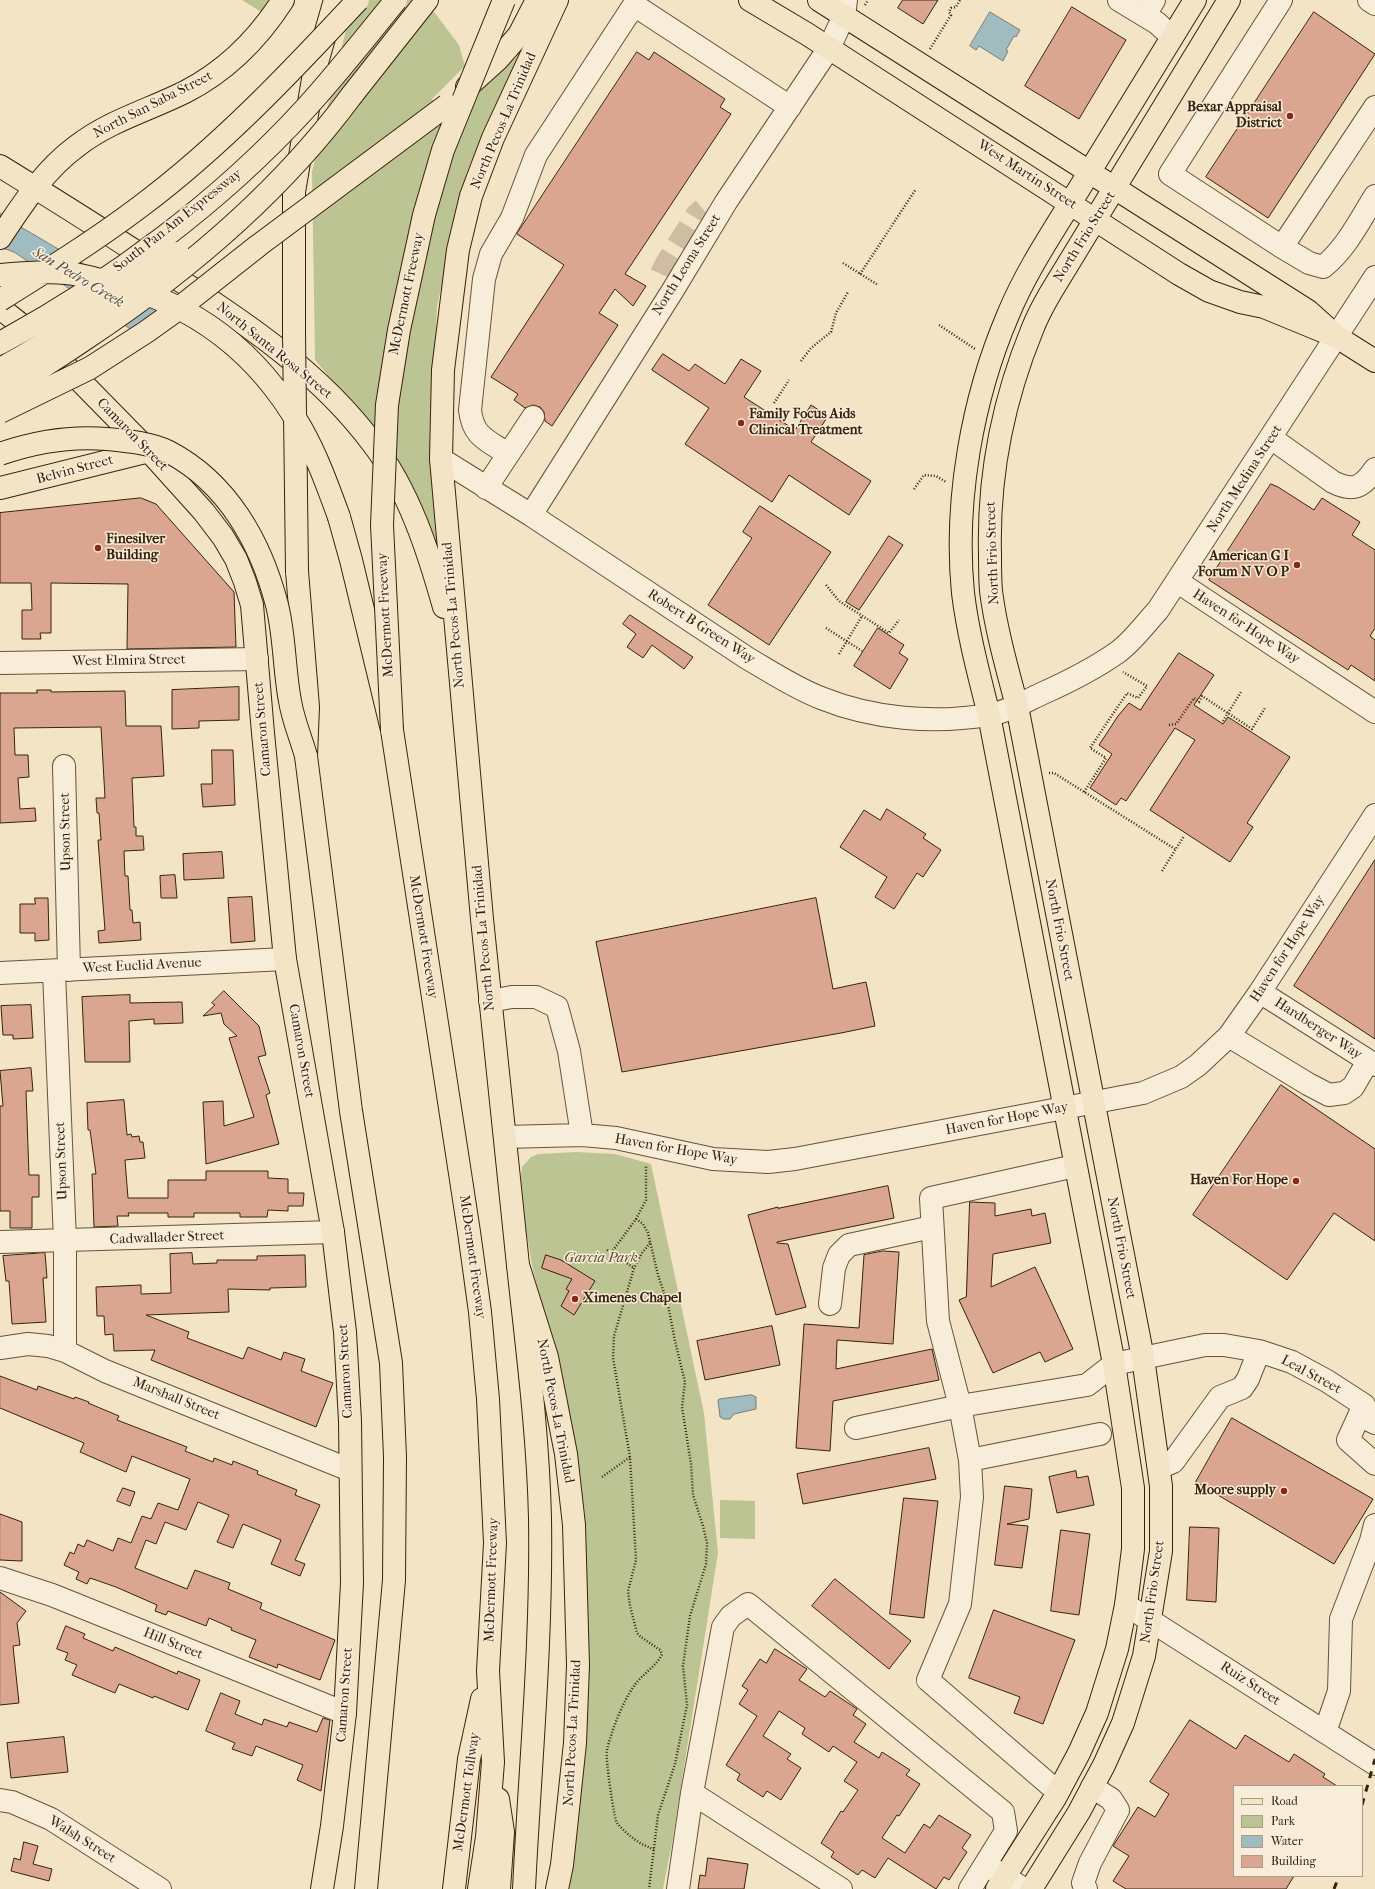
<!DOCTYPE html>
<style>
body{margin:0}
#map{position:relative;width:1375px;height:1889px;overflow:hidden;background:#f3e4c5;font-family:"IM FELL French Canon",serif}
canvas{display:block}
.legend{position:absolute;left:1233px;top:1785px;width:130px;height:92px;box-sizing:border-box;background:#f7edd9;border:1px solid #ab9c87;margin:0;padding:5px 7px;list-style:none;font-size:12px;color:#38220c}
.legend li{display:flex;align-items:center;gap:8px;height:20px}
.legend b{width:20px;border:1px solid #ab9c87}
</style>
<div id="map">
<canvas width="1375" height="1889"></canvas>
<ul class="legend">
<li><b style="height:5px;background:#f3e4c5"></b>Road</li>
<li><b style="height:11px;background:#bdc493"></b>Park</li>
<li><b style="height:11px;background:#a1bcc0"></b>Water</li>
<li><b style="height:11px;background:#daa690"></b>Building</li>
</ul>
</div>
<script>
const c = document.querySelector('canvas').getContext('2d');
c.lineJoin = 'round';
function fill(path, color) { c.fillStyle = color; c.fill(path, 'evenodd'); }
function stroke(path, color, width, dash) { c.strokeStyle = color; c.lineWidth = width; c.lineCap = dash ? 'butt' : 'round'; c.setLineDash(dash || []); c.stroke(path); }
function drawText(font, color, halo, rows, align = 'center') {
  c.font = font + ' "IM FELL French Canon",serif'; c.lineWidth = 3; c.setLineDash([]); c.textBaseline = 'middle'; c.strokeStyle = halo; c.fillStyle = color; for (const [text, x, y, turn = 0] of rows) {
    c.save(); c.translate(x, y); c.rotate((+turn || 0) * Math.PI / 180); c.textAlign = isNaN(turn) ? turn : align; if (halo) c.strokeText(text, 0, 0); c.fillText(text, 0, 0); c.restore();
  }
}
const green = new Path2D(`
 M242 0H269L261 12Z
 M353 0H425L459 45 465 66 432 99 446 118 516 58 520 51 526 57 462 197 437 306 431 436 443 561 355 407 315 360 312 172Z
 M576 1152 615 1154 651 1164 704 1413 718 1553 672 1843 663 1889H569L585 1748 557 1366 533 1270 526 1230 521 1177 522 1167 531 1157 538 1154Z
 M720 1500 755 1501V1539L720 1538Z`);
const water = new Path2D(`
 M990 12 1020 30 1016 37 1014 36 1006 50 1008 51 1003 61 979 46 976 50 970 46Z
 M0 213 2 216 169 314 141 336 14 252 0 247Z
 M752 1395 756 1397V1409L734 1414 730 1419H724L720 1417 718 1400 720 1399Z`);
const building = new Path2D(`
 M903 0H938L923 24 898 8Z
 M1072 7 1126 40 1079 119 1025 86Z
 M1314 12 1375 54 1268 218 1206 177Z
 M637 52 649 60 654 52 725 99 720 107 731 114 625 274 646 286 633 306 615 289 599 313 618 325 552 426 545 421 544 412 540 407 533 405 525 408 514 400 518 394 491 377 564 265 517 234Z
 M663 354 689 371 695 364 725 384 741 359 761 371 744 397 795 430 811 405 828 416 811 442 871 481 849 515 789 475 772 502 685 444 709 408 652 370Z
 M1271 484 1278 487 1314 510 1322 498 1360 522 1352 535 1375 550V628L1370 636 1375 640V681L1351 665 1348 670 1209 580Z
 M141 498 156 504 234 592 236 647 127 649 128 584 51 583V633H40L41 639H22V610H32L31 583H0V513Z
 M760 506 831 552 769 645 708 605 752 538 743 532Z
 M889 536 903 545 859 610 846 602Z
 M630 615 693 657 684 669 652 645 643 658 627 647 636 634 623 624Z
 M878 628 904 645 899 653 908 659 890 689 854 666Z
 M1179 653 1214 675 1194 705 1223 724 1228 717 1290 757 1247 823 1253 827 1230 862 1150 810 1195 740 1175 728 1126 801 1121 798 1116 805 1090 788 1112 754 1099 745 1118 716 1129 703 1140 710Z
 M239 687V720L199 721V728L172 729V690Z
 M37 690H51V692L125 691 126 726H161L164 776 132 778 134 827H136V836H143L144 850 124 851 125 876H128L130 910H132L133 923 140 922 141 940 99 943 98 931 105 930 98 840H101L99 813H97L96 798H105L101 727 14 728 15 755H28L29 777 18 778 20 809 35 808 36 821 0 823V693H37Z
 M212 750H233L235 805 203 807 201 784H212Z
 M887 809 926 834 923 838 941 850 923 877 917 873 894 909 875 897 887 877 840 847 864 810 880 820Z
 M222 852 224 878 184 880 183 854Z
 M1375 860V1039L1294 986Z
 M175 875 177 898H161L160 876Z
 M252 897 255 941 231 943 228 898Z
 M35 898H48L49 940 35 941V933H20V904H35Z
 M816 898 833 989 866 982 875 1026 841 1033 622 1072 596 942Z
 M224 991 259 1026 266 1055 258 1057 270 1093 266 1095 279 1144 206 1164 203 1102 223 1101 224 1126 254 1117 229 1038 237 1036 224 1024 221 1013 203 1016 215 1005 212 1003Z
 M130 995V1003L182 1002 183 1023 154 1024V1019L129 1021 130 1062H85L82 997Z
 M31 1005 33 1038 13 1039V1035H3L1 1006Z
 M31 1068 33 1091H26L29 1175H39V1197H32V1228H10V1211H0V1106H3L0 1071Z
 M1281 1085 1375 1149V1241L1334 1213 1287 1280 1193 1215Z
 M124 1100 127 1135 131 1134 132 1137 139 1136 140 1142H143L145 1158 125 1160 128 1198H168V1180H206V1171H268V1178L288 1179V1193H304L303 1206H288V1211L268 1210 267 1217H240V1213H194V1217H168V1213H128L129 1216H117L118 1226 94 1227 92 1174H96L90 1130H88L87 1103Z
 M888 1186 894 1218 777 1242V1243L788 1244 806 1307 776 1315 748 1215 778 1207V1208Z
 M970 1202 995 1203V1216L1031 1209 1032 1216 1045 1213 1051 1243 993 1254 991 1287 1035 1267 1073 1349 1045 1362 1040 1352 993 1373 959 1300 966 1297Z
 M883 1251 899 1252 893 1344 837 1340 836 1369 932 1349 939 1380 833 1401 830 1451 796 1448 804 1324 859 1328 864 1255Z
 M45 1253 47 1278H43L46 1322 12 1324 9 1281H6L3 1256Z
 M192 1253 193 1264 217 1263V1260H257V1256L305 1255 306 1287 270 1288V1290L228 1289 229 1312 146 1315 189 1332 187 1338 243 1359 248 1347 281 1360 284 1352 305 1359 301 1371 333 1383 316 1427 151 1360 155 1350 114 1351 113 1334 105 1335 104 1316H97L96 1287 141 1285V1294L171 1293 170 1254Z
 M546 1255 561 1260 595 1281 574 1315 561 1306 569 1291 566 1289 572 1279 542 1268Z
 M772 1326 780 1365 705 1380 697 1341Z
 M0 1376 37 1390 38 1386 74 1399 75 1397 89 1402 88 1403 119 1416 117 1420 187 1447 185 1451 213 1462 214 1458 232 1465 233 1461 258 1471 257 1474 297 1490 295 1495 320 1505 295 1560 305 1564 300 1576 271 1564 281 1540 243 1524 233 1548 217 1542 229 1515 198 1502 186 1530 165 1522 156 1544 146 1540 135 1568 187 1589 195 1570 230 1583 228 1589 262 1603 260 1609 335 1640 320 1680 278 1664 277 1668 249 1657 256 1640 231 1630 232 1628 209 1618 206 1626 168 1611 166 1615 155 1611 157 1605 116 1587 90 1578 87 1584 76 1579 79 1572 64 1565 70 1552 74 1554 78 1544 84 1547 87 1540 113 1551 118 1538 131 1543 142 1516 151 1519 158 1503 178 1510 190 1479 132 1456 126 1472 80 1452 84 1443 0 1408Z
 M1232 1418 1373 1499 1334 1564 1196 1482Z
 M929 1448 936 1479 803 1504 797 1474Z
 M1076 1471 1077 1478 1088 1476 1094 1505 1057 1513 1049 1477Z
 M1005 1486 1032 1489 1029 1519 1007 1524 1028 1526 1022 1568 995 1565Z
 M123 1488 135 1492 130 1506 117 1501Z
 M904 1498 938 1501 924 1618 890 1614Z
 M0 1514 22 1522V1561L0 1560Z
 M1190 1527 1219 1528 1216 1602 1187 1600Z
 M1061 1530 1090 1534 1079 1615 1051 1611Z
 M835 1579 911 1641 889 1669 812 1606Z
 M0 1592 26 1611 17 1623 20 1645 13 1646 19 1703 0 1705Z
 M994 1610 1075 1640 1043 1724 1014 1713 1020 1697 969 1678Z
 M66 1626 85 1634 83 1638 113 1651 115 1647 177 1674 178 1671 200 1680 188 1710 154 1696 153 1698 119 1684 115 1693 72 1675 77 1665 65 1660 68 1653 57 1649Z
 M775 1649 807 1669 799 1680 825 1697 830 1691 857 1709 853 1715 866 1724 854 1742 879 1758 882 1752 910 1770 906 1775 920 1784 899 1816 897 1815 882 1838 905 1853 924 1824 930 1828 939 1815 971 1835 962 1848 967 1852 949 1880 944 1877 936 1889 888 1858 875 1878 862 1870 858 1875 831 1857 834 1852 821 1843 841 1811 843 1812 858 1790 844 1781 857 1762 833 1746 829 1752 802 1734 805 1728 779 1711 763 1736 791 1754 787 1759 801 1768 781 1800 767 1791 763 1797 737 1780 740 1774 726 1765 757 1716 739 1704 748 1690 742 1686 760 1659 766 1663Z
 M221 1693 240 1701 235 1714 262 1725 264 1719 287 1727 289 1722 317 1732 323 1718 330 1720 321 1791 297 1780 303 1765 256 1746 252 1756 232 1749 235 1743 206 1731Z
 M1190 1720 1236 1749 1245 1735 1289 1762 1294 1754 1325 1774 1323 1777 1337 1786H1234V1876H1294L1286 1889H1126L1113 1881 1129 1856 1113 1846 1138 1807 1155 1817 1169 1794 1150 1782Z
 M64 1737 68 1772 11 1778 7 1743Z
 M24 1842 38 1846 33 1864 52 1869 49 1881 11 1871 14 1858 20 1860Z
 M708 1858 748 1864 744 1889H698L700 1875 705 1876Z`);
const minorTunnel = new Path2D(`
 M661 274 665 265 697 214 703 209`);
const path = new Path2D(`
 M865 5 868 0
 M930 49 951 15 949 12 951 8 956 7 960 0
 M843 263 878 285
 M860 274 916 189
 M939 325 975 349
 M801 361 811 348 831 332 836 313 848 292
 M774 403 789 380
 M914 489 924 475 936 476 946 482
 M826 585 839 601 889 633 899 620
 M826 628 862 651
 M839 654 862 616
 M1223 721 1241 692
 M1169 725 1176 724 1194 698 1199 702 1202 696 1252 729 1265 708
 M1049 773H1054L1175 849
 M1084 792 1106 758 1090 748 1127 693 1138 698 1147 686 1123 672
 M1162 871 1184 836
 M636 1219 643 1224 648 1233 658 1275 668 1305 675 1341 685 1382 682 1407 691 1464 693 1495 703 1526 707 1543 706 1564 690 1616 683 1666 687 1705 675 1764 658 1815 649 1889
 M650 1243 642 1253 634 1268 614 1336 613 1358 630 1457 636 1560 628 1591 630 1606 637 1633 641 1637 660 1650 662 1654C657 1666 642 1674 634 1686 623 1701 611 1732 607 1750 605 1757 614 1819 617 1823 626 1834 640 1845 654 1849
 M607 1250 634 1268
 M611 1253 636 1219 646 1200V1165
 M602 1477 630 1457`);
const minor = new Path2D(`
 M1119 0 1157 23 1172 37
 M1281 0 1170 174 1282 247 1375 107
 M1369 0 1375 4
 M1145 15 1154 0
 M1282 247 1309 263 1323 267C1346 249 1360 220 1375 196
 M1271 438 1333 482C1353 492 1362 488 1375 469
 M508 454C487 440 473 437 470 410L484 279 491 254 512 218 536 155 634 5 790 107
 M441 459 531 515 747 658C771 672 795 688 821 698 873 719 933 724 988 715 1007 712 1024 702 1041 694 1068 682 1094 669 1118 652 1133 641 1145 624 1158 610L1375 277
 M486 488 533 417
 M531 515 673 290 726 202 829 48 844 16 846 0
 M1178 582 1375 712
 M0 663 257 659
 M64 766 69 970
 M54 972 65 1241V1351
 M0 973 285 959
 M1260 992 1375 1065
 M490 1001 512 997H536L557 1007 569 1051 582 1135
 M1229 1036 1308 1084 1329 1095 1344 1093 1353 1087 1368 1061
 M505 1137 582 1135 616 1138 713 1159 768 1162 795 1159 1143 1093 1181 1077 1198 1065 1229 1036 1260 992 1375 815
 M1075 1166 931 1198 938 1321 960 1406 1087 1385 1114 1364 1205 1345H1224L1259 1351 1292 1362 1327 1381 1364 1405 1371 1421 1375 1423
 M0 1242 333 1232
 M830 1304 834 1268 839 1255 849 1245 932 1227
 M0 1348 28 1344 48 1346 65 1351 105 1371 350 1470
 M1364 1405 1348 1440 1375 1464
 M856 1428 960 1406 970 1460 972 1497 960 1604 928 1680 1058 1792
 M970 1460 1100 1434
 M1159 1468 1173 1462 1220 1397 1242 1388 1248 1379 1259 1351
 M0 1578 52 1595 345 1713
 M1126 1605 1375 1764
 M1325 1732 1339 1691 1341 1619 1371 1541 1375 1525
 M0 1800 12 1802 51 1819 160 1889
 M988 1866 1024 1889
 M678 1889 692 1793
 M841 1889 692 1793 723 1627 731 1616 748 1604 1003 1812 1006 1831 970 1889
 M1086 1889 1083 1883 1090 1863 1118 1810 1111 1799 1092 1787`);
const major = new Path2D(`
 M557 0 493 138 471 196 458 250 443 370 441 459 482 919 518 1265 547 1357 566 1454 574 1525 578 1665 575 1743 562 1865 557 1889
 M750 0 807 34 1179 274 1209 291 1240 302 1264 307 1337 337
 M819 0 1308 311 1337 337 1375 361
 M0 166C57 201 114 237 170 274 243 321 321 373 373 444 409 491 428 550 444 607
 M0 238C22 205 44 170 77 146 109 121 149 110 185 92 226 71 258 39 283 0
 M0 308 39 339 149 451 204 512 223 537 236 559 245 582 252 605 263 733 285 959 333 1232 345 1332 350 1421 352 1583 345 1713 332 1826 322 1889
 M0 488 149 451
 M997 1889 1055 1798 1079 1753 1097 1713 1117 1649 1126 1605 1133 1549V1488L1114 1364 989 715C979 675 968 634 963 593 954 502 972 399 1008 315 1026 271 1054 230 1079 189 1117 126 1156 63 1195 0
 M1031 1889 1079 1812 1104 1765 1123 1723 1144 1656 1161 1551V1486L1143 1358 1017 706C1007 668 996 630 991 591 990 579 990 566 990 554 988 478 1003 401 1032 330 1037 317 1044 304 1051 292L1229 0`);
const highway = new Path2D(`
 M467 87 498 59 519 35 537 0
 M352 95 427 0
 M294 334V192L314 73 335 0
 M339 517 351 560 392 730 469 1232 480 1312 488 1399 495 1543 488 1671 493 1762 487 1837 479 1889
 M297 571 308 707 306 756 351 1111 391 1363 395 1457 394 1580 366 1889
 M518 1265C527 1349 538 1433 540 1518 542 1642 530 1766 524 1889
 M498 1799 503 1832 499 1889
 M454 1889 469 1759 482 1699`);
const rail = new Path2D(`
 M1362 1805 1375 1759
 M1334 1889 1339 1876`);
const highwayBridge = new Path2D(`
 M0 275C22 273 44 271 66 273 81 274 96 279 111 283 195 304 258 352 301 428 317 456 328 487 339 517
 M0 300C48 270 96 240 141 206 221 146 290 73 358 0
 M294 334 297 571
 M0 343C111 283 220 202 305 109 337 74 366 37 396 0
 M0 369C62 335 121 295 178 253
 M0 392C29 376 57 358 85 339 186 272 280 193 352 95
 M0 412 90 368 146 332 174 312 259 245 447 105
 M0 454C34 442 71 436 107 439 127 441 151 443 169 452 228 483 261 543 277 605 285 637 284 670 290 701 293 720 301 738 306 756
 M392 730 382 525 387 405 399 330 424 215 443 150 504 0`);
const markers = [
 [1290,116,4,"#8f2418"],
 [741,423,4,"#8f2418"],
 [98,548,4,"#8f2418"],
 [1297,565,4,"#8f2418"],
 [1296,1181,4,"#8f2418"],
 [575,1299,4,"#8f2418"],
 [1284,1491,4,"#8f2418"]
];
const streetNames = [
 ["North San Saba Street",153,105,-27],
 ["North Pecos-La Trinidad",504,121,-67],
 ["West Martin Street",1027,175,33],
 ["South Pan Am Expressway",178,221,-38],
 ["North Frio Street",1085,237,-58],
 ["North Leona Street",687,265,-58],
 ["McDermott Freeway",407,294,-78],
 ["North Santa Rosa Street",274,351,39],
 ["Camaron Street",132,435,46],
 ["Belvin Street",75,470,-15],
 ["North Medina Street",1245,479,-57],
 ["North Frio Street",993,553,-92],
 ["McDermott Freeway",386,615,-93],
 ["North Pecos-La Trinidad",454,615,-95],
 ["Robert B Green Way",701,627,33],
 ["Haven for Hope Way",1246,627,33],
 ["West Elmira Street",129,661,-1],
 ["Camaron Street",263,729,-95],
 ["Upson Street",66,832,-91],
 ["North Frio Street",1059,930,79],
 ["McDermott Freeway",423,937,81],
 ["North Pecos-La Trinidad",484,938,-95],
 ["Haven for Hope Way",1288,949,-57],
 ["West Euclid Avenue",142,966,-3],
 ["Hardberger Way",1318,1029,33],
 ["Camaron Street",301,1051,80],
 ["Haven for Hope Way",1007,1119,-11],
 ["Haven for Hope Way",676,1150,10],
 ["Upson Street",62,1161,-92],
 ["Cadwallader Street",167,1238,-2],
 ["North Frio Street",1121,1248,79],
 ["McDermott Freeway",472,1257,82],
 ["Camaron Street",346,1371,-93],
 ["Leal Street",1311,1375,28],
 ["Marshall Street",176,1399,22],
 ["North Pecos-La Trinidad",555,1411,79],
 ["McDermott Freeway",492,1580,-88],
 ["North Frio Street",1153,1592,-82],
 ["Hill Street",173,1644,22],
 ["Ruiz Street",1250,1684,33],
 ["Camaron Street",345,1695,-86],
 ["North Pecos-La Trinidad",573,1733,-87],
 ["McDermott Tollway",467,1792,-82],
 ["Walsh Street",82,1840,32]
];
const poiNames = [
 ["Bexar Appraisal",1282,108],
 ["District",1282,124],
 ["Family Focus Aids",749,415,"left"],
 ["Clinical Treatment",749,431,"left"],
 ["Finesilver",106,540,"left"],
 ["Building",106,556,"left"],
 ["American G I",1289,557],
 ["Forum N V O P",1289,573],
 ["Haven For Hope",1288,1181],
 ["Ximenes Chapel",583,1299,"left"],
 ["Moore supply",1276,1491]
];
const parkNames = [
 ["Garcia Park",601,1259]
];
const waterNames = [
 ["San Pedro Creek",78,278,31]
];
fill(green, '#bdc493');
fill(water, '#a1bcc0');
stroke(water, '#777e78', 1);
fill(building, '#daa690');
stroke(building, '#38220c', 1);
stroke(minorTunnel, '#cebda0', 22, [22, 11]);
stroke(minor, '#67523a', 24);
stroke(major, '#38220c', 24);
stroke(highway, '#38220c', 24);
stroke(path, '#38220c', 2.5, [1, 2]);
stroke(minor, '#f7edd9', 22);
stroke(major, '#f3e4c5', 22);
stroke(highway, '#f3e4c5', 22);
stroke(rail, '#38220c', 3, [7, 7]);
stroke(highwayBridge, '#38220c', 24, []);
stroke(highwayBridge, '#f3e4c5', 22);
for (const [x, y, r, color] of markers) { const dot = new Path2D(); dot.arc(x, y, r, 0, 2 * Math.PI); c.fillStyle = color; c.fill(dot); stroke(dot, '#f7edd9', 1.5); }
drawText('14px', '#38220c', '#f7edd9', streetNames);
drawText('bold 14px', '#38220c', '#f7edd9', poiNames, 'right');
drawText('italic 14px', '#594a2e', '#f7edd9', parkNames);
drawText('italic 15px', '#585042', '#f7edd9', waterNames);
</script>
